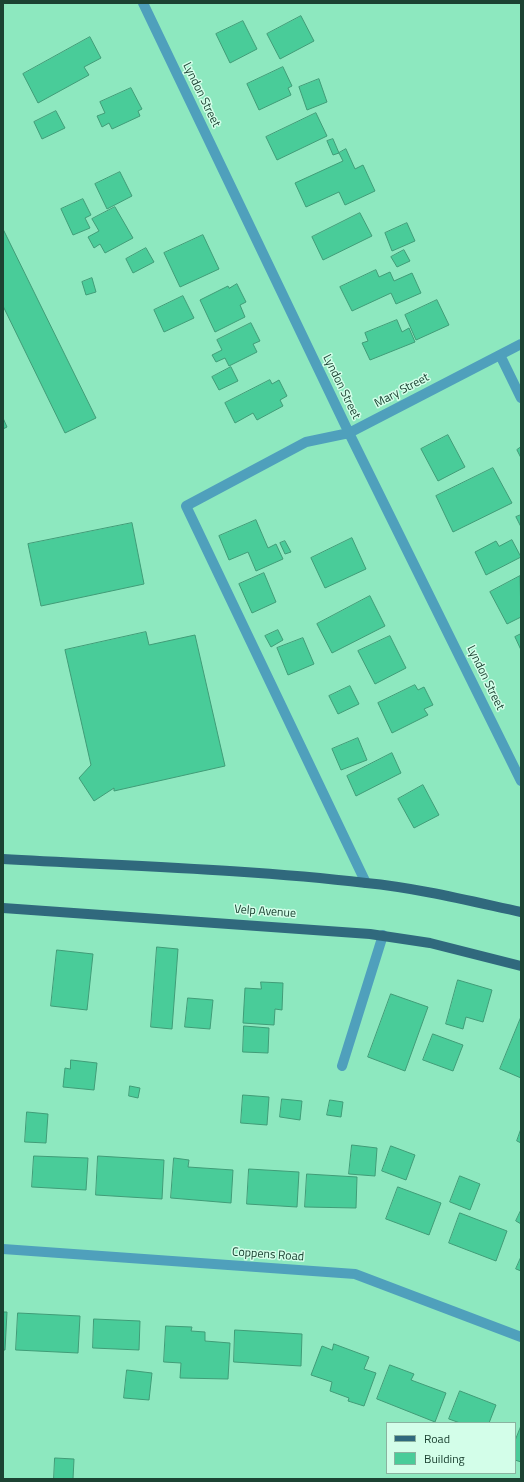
<!DOCTYPE html>
<style>
body{margin:0}
#map{position:relative;width:524px;height:1482px;overflow:hidden;background:#8de8bf;font-family:"Titillium Web",sans-serif}
canvas{display:block}
.frame{position:absolute;inset:0;border:4px solid #1c4232;pointer-events:none}
.legend{position:absolute;left:386px;top:1422px;width:130px;height:52px;box-sizing:border-box;background:#d3fee9;border:1px solid #8ab3a0;margin:0;padding:5px 7px;list-style:none;font-size:12px;color:#1c4232}
.legend li{display:flex;align-items:center;gap:8px;height:20px}
.legend b{width:20px;border:1px solid #8ab3a0}
</style>
<div id="map">
<canvas width="524" height="1482"></canvas>
<div class="frame"></div>
<ul class="legend">
<li><b style="height:5px;background:#30697d"></b>Road</li>
<li><b style="height:11px;background:#49cc99"></b>Building</li>
</ul>
</div>
<script>
const c = document.querySelector('canvas').getContext('2d');
c.lineJoin = 'round';
function fill(path, color) { c.fillStyle = color; c.fill(path, 'evenodd'); }
function stroke(path, color, width, dash) { c.strokeStyle = color; c.lineWidth = width; c.lineCap = dash ? 'butt' : 'round'; c.setLineDash(dash || []); c.stroke(path); }
function drawText(font, color, halo, rows, align = 'center') {
  c.font = font + ' "Titillium Web",sans-serif'; c.lineWidth = 3; c.setLineDash([]); c.textBaseline = 'middle'; c.strokeStyle = halo; c.fillStyle = color; for (const [text, x, y, turn = 0] of rows) {
    c.save(); c.translate(x, y); c.rotate((+turn || 0) * Math.PI / 180); c.textAlign = isNaN(turn) ? turn : align; if (halo) c.strokeText(text, 0, 0); c.fillText(text, 0, 0); c.restore();
  }
}
const building = new Path2D(`
 M301 16 314 41 280 59 267 34Z
 M243 21 257 49 230 63 216 34Z
 M90 37 101 58 84 67 89 75 38 103 23 74Z
 M283 67 292 86 288 88 291 95 259 110 247 84Z
 M319 79 327 102 307 110 299 87Z
 M131 88 142 109 138 111 140 116 112 129 109 123 102 127 97 116 105 113 100 102Z
 M56 111 65 128 42 139 34 122Z
 M316 113 327 136 277 160 266 137Z
 M333 139 339 153 333 155 327 141Z
 M346 149 355 169 363 165 375 191 345 205 339 192 306 207 295 183 343 161 339 153Z
 M120 172 132 196 107 209 95 184Z
 M83 199 91 215 85 218 90 228 73 235 61 209Z
 M115 207 133 238 105 253 100 244 94 248 88 237 99 231 92 219Z
 M360 213 372 236 323 260 312 237Z
 M407 223 415 241 392 251 385 233Z
 M3 229 96 418 65 433 3 306Z
 M203 235 219 269 180 287 164 253Z
 M146 248 154 262 133 273 126 259Z
 M404 250 410 261 397 267 391 257Z
 M376 270 379 277 390 272 394 281 412 273 421 293 396 304 391 293 352 311 340 287Z
 M92 278 96 292 86 295 82 282Z
 M237 284 246 302 240 305 245 317 215 332 200 300 228 286 229 288Z
 M183 296 194 318 164 332 154 310Z
 M437 300 449 325 416 340 405 315Z
 M397 320 402 332 409 328 415 342 370 360 362 343 368 341 365 333Z
 M251 323 260 341 253 344 257 352 229 366 225 358 216 362 212 355 222 350 217 340Z
 M231 367 238 381 219 390 212 377Z
 M270 380 272 384 279 380 287 396 280 400 283 406 257 420 253 413 235 423 225 403Z
 M3 418 7 427 3 429Z
 M448 435 465 467 438 481 421 449Z
 M521 447V458L517 450Z
 M493 468 512 503 453 532 436 496Z
 M521 515V527L516 517Z
 M256 520 268 548 276 544 283 559 256 571 248 552 229 560 219 536Z
 M132 523 144 584 41 606 28 544Z
 M352 538 366 569 325 588 311 558Z
 M512 540 521 557 486 575 475 552 496 541 499 546Z
 M285 541 291 552 285 554 280 543Z
 M264 573 276 602 252 613 239 584Z
 M520 576 521 617 507 624 490 592Z
 M370 596 385 626 332 653 317 624Z
 M278 630 283 640 271 647 265 636Z
 M146 632 149 645 195 635 225 766 114 791V788L94 801 79 778 91 765 65 650Z
 M521 634V650L515 637Z
 M390 636 406 668 375 684 358 651Z
 M303 638 314 664 288 675 277 648Z
 M415 685 418 690 424 687 433 705 424 709 428 715 392 733 378 703Z
 M350 686 359 704 338 714 329 696Z
 M358 738 367 760 341 770 332 749Z
 M392 753 401 773 356 796 347 776Z
 M423 785 439 815 414 828 398 799Z
 M157 947 178 949 172 1029 151 1027Z
 M57 950 93 954 87 1010 51 1006Z
 M458 980 492 990 483 1022 466 1017 463 1029 446 1024Z
 M261 982 283 983 282 1010 275 1009 274 1025 243 1023 245 988 261 989Z
 M391 994 428 1007 405 1071 368 1057Z
 M188 998 213 1000 210 1029 185 1027Z
 M521 1017V1078L500 1069Z
 M244 1026 269 1028 268 1053 243 1052Z
 M433 1034 463 1045 453 1071 423 1060Z
 M71 1060 97 1063 94 1090 63 1087 65 1068 70 1069Z
 M130 1086 140 1088 138 1098 129 1096Z
 M243 1095 269 1097 267 1125 241 1123Z
 M282 1099 302 1101 300 1120 280 1117Z
 M330 1100 343 1102 341 1117 327 1115Z
 M27 1112 48 1114 46 1143 25 1142Z
 M521 1129V1143L517 1141Z
 M352 1145 377 1148 375 1176 349 1174Z
 M391 1146 415 1155 406 1180 382 1171Z
 M34 1156 88 1158 86 1190 32 1187Z
 M98 1156 164 1160 162 1199 96 1195Z
 M174 1158 189 1160 188 1167 233 1170 231 1203 171 1198Z
 M249 1169 299 1172 297 1207 247 1204Z
 M307 1174 357 1177 356 1208 305 1207Z
 M460 1176 480 1184 470 1210 450 1202Z
 M398 1187 441 1203 429 1235 386 1219Z
 M521 1210V1224L516 1221Z
 M460 1213 507 1231 496 1261 449 1243Z
 M521 1257V1271L516 1269Z
 M3 1312H7L5 1350H3Z
 M18 1313 80 1316 78 1353 16 1350Z
 M94 1319 140 1321 139 1350 93 1348Z
 M166 1326 192 1327 191 1331 205 1332V1341L230 1343 228 1379 180 1378 181 1363 164 1362Z
 M235 1330 302 1334 301 1366 234 1362Z
 M334 1344 369 1357 364 1369 376 1373 364 1406 348 1401 349 1398 330 1391 332 1382 311 1375 322 1346 332 1350Z
 M390 1365 414 1374 411 1380 446 1393 435 1422 377 1399Z
 M127 1370 152 1373 149 1400 124 1398Z
 M460 1391 496 1405 489 1423H460L449 1419Z
 M521 1426V1462L515 1460V1441Z
 M55 1458 74 1459 73 1479H54Z`);
const minor = new Path2D(`
 M143 3 349 433 521 781
 M500 355 521 398
 M366 883 186 506 306 442 349 433 521 344
 M342 1066 383 935
 M3 1249 355 1274 521 1337`);
const major = new Path2D(`
 M3 859C124 866 246 869 366 883 418 888 470 901 521 912
 M3 908 370 934 430 943 521 966`);
const streetNames = [
 ["Lyndon Street",201,95,64],
 ["Lyndon Street",341,387,64],
 ["Mary Street",402,391,-28],
 ["Lyndon Street",485,678,64],
 ["Velp Avenue",265,912,4],
 ["Coppens Road",268,1255,4]
];
fill(building, '#49cc99');
stroke(building, '#409c77', 1);
stroke(minor, '#4fa0bc', 10);
stroke(major, '#30697d', 10);
drawText('12px', '#1c4232', '#d3fee9', streetNames);
</script>
